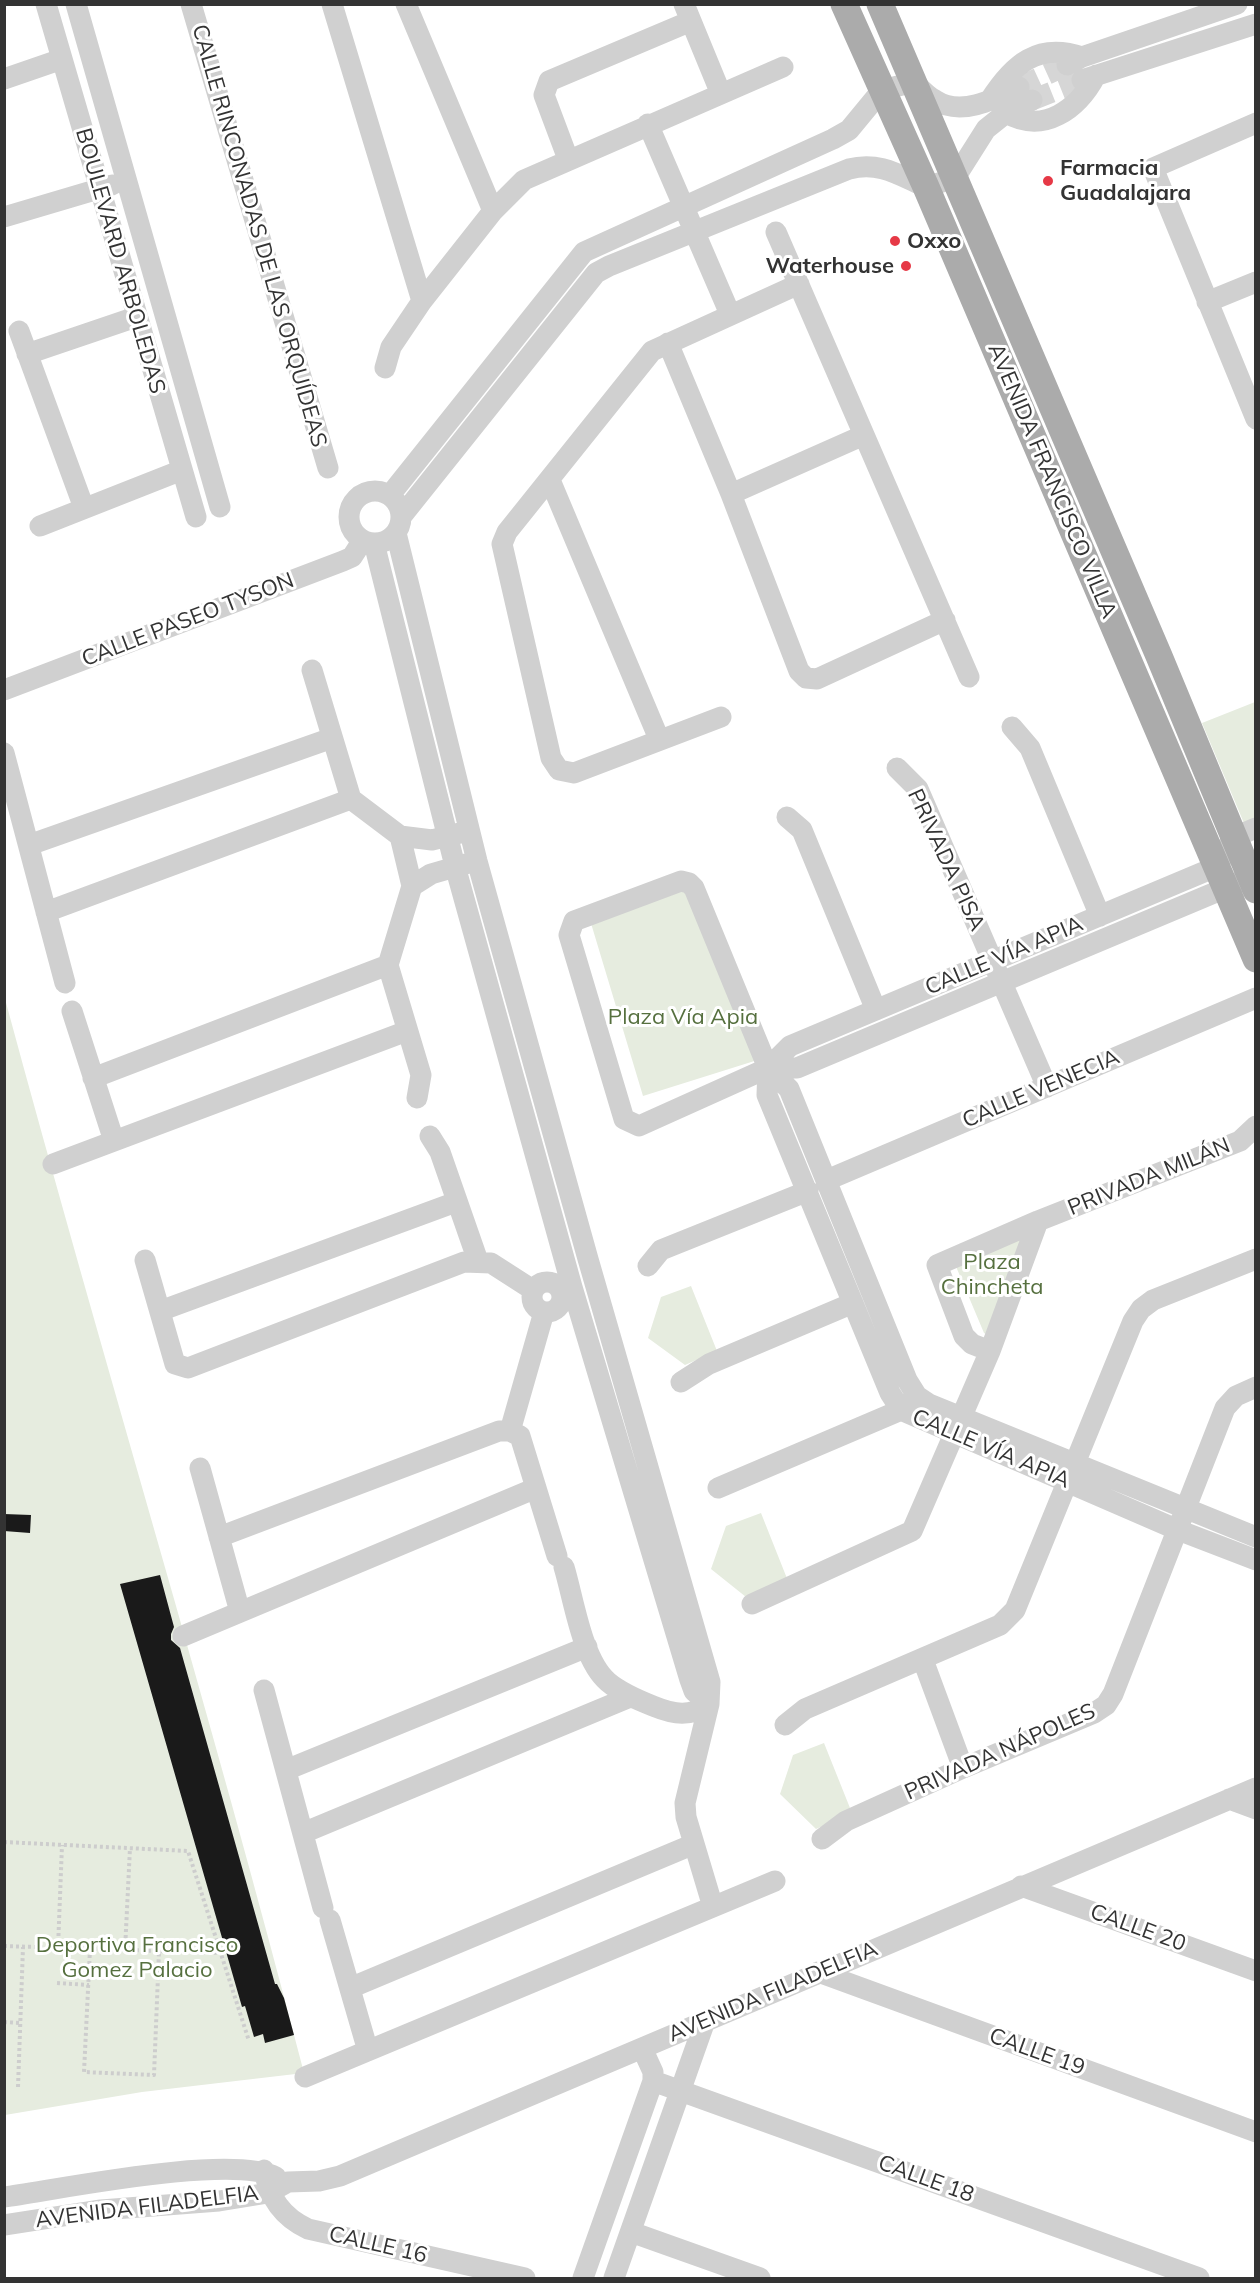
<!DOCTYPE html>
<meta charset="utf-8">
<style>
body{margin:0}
#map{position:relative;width:1260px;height:2283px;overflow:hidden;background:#fff;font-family:Mulish,sans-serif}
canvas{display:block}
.frame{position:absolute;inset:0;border:6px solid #333;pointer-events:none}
</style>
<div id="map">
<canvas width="1260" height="2283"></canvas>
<div class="frame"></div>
</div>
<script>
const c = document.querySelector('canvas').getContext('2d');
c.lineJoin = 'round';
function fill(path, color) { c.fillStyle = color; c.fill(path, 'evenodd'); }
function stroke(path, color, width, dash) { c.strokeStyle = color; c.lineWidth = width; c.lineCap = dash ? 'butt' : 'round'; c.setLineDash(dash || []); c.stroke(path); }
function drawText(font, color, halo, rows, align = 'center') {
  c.font = font + ' Mulish,sans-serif'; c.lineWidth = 6; c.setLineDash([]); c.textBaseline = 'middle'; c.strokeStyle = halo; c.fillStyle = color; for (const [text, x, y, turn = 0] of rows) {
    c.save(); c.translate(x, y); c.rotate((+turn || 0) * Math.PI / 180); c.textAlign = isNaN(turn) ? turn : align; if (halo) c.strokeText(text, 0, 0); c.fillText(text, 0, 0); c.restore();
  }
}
const green = new Path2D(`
 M1255 702V824L1246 828 1202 723Z
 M696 880 764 1058 643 1096 590 920Z
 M5 999C102 1358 211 1713 304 2073L142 2092 5 2115Z
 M1045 1221 998 1341 984 1333 952 1257Z
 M691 1286 717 1351 685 1365 648 1338 661 1297Z
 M761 1513 790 1586 751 1601 711 1569 726 1526Z
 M824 1743 852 1813 816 1829 780 1794 793 1755Z`);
const building = new Path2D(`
 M4 1514 31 1515 30 1533 4 1531Z
 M160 1575 174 1627 171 1634V1640L180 1648 275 1984H277L284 1998 294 2035 265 2043 263 2034 254 2037 245 2006 242 2007 120 1584Z`);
const minorTunnel = new Path2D(`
 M1019 87 1067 65
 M1032 100 1082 80`);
const path = new Path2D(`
 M4 1842 188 1851 249 2041
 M4 1946 221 1953
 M58 1948 62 1845
 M90 1949 84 2072 154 2075 159 1951
 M125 1950 130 1848
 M57 1983 89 1985
 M4 2022 20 2023
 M18 2087 23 1947`);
const minor = new Path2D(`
 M46 4 196 517
 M76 4 220 507
 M191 4 328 468
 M332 4 422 301
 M406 4 493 211
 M684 4 721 94
 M1067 65 1082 57 1237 4
 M4 79 62 59
 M1082 80 1256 24
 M990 100C1013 64 1038 42 1082 57
 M1006 113C1044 135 1078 109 1096 75
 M1256 123 1153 168 1256 419
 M648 124 730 314
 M568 159 544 95 549 81 691 21
 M4 217 112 185
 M776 232 969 677
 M1207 302 1256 282
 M19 331 84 508
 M668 343 731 494 799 671 806 678 817 679 945 620
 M27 354 136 317
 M385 368 391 347 422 301 493 211 524 180 783 67
 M550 480 659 739
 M349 517a26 26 0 1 1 52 0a26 26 0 1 1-52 0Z
 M731 494 864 435
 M390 495 584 252 833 139 849 130 882 90 914 82C920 88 927 96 935 100 961 117 995 99 1019 87
 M401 517 596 273 609 266 849 169C879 161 899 175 926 187L955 178 986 129 1006 113 1032 100
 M40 526 182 470
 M396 533 477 861 588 1259 710 1682 709 1704 685 1803 686 1817 713 1907
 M374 543 455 866 572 1287 690 1680 694 1691 709 1704
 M312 670 351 799 400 836 432 840 460 833
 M4 690 343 561 352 557 363 540
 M721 717 574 773 559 770 551 758 502 544 507 532 652 351 799 284
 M1012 727 1030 748 1100 916
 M4 753 65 983
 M897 768 918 789 1047 1087
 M787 817 802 830 876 1010
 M1256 828 1232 838 1218 866 790 1046 768 1068 639 1126 624 1119 569 935 574 921 681 881 689 883 694 888 768 1068 767 1095 890 1393 901 1410 1178 1530 1256 1560
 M400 836 412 886 388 965 421 1075 417 1098
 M29 845 332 738
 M412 886 431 874 469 863
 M46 912 351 799
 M72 1011 114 1141
 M768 1068 789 1089 907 1380 917 1396 929 1404 1256 1537
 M768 1068H797L1240 882
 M93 1078 388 965
 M430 1136 440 1152 478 1261
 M53 1164 407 1031
 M827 1180 1256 998
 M145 1260 175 1364 188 1368 464 1262 491 1263 533 1290
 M648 1266 661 1250 808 1191
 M532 1297a15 15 0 1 1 30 0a15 15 0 1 1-30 0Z
 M160 1311 456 1202
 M990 1351 972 1344 964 1336 937 1265 1038 1221 1240 1141 1256 1126
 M681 1382 709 1364 853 1303
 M510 1431 544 1312
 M200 1468 240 1612
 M718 1488 901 1410 912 1400
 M219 1537 499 1431H510L520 1436 557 1556
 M564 1567C574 1600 582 1660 608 1682 621 1693 638 1700 653 1706 675 1715 690 1717 709 1704
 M752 1604 912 1531 990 1351 1038 1221
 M183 1636 536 1488
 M923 1660 963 1768
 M264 1690 323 1908
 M785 1725 805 1709 1000 1625 1015 1610 1133 1321 1141 1309 1153 1300 1256 1259
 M286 1770 587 1647
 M1229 1799 1256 1809
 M303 1833 630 1697
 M822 1839 846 1821 963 1768 1094 1713 1106 1705 1113 1694 1225 1408 1236 1396 1256 1387
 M1021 1886 1256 1971
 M330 1920 368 2051
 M818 1972 1256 2132
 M350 1988 694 1844
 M305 2077 775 1881
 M653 2081 1199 2278
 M264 2170C269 2198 282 2217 308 2229L525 2278
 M4 2197C61 2189 231 2154 276 2177
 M4 2225 101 2210 219 2201 268 2193 288 2182 319 2181 340 2176 1256 1788
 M631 2232 760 2278
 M583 2278 653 2081V2072L642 2048
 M614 2278 705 2021`);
const major = new Path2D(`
 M844 4 926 187 1256 959
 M880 4 1159 656 1256 890`);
const markers = [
 [1048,181,6,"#e63946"],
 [895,241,6,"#e63946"],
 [906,266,6,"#e63946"]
];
const poiNames = [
 ["Farmacia",1060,168],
 ["Guadalajara",1060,193],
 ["Oxxo",907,241],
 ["Waterhouse",894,266,"right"]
];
const streetNames = [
 ["CALLE RINCONADAS DE LAS ORQUÍDEAS",259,236,74],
 ["BOULEVARD ARBOLEDAS",120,261,74],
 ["AVENIDA FRANCISCO VILLA",1052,481,67],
 ["CALLE PASEO TYSON",188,620,-21],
 ["PRIVADA PISA",946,860,65],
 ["CALLE VÍA APIA",1004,956,-23],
 ["CALLE VENECIA",1041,1089,-23],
 ["PRIVADA MILÁN",1149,1177,-22],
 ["CALLE VÍA APIA",991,1449,23],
 ["PRIVADA NÁPOLES",1000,1752,-24],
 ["CALLE 20",1138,1928,20],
 ["AVENIDA FILADELFIA",773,1992,-23],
 ["CALLE 19",1037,2052,20],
 ["CALLE 18",926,2179,20],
 ["AVENIDA FILADELFIA",147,2207,-7],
 ["CALLE 16",378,2245,13]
];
const parkNames = [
 ["Plaza Vía Apia",683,1017],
 ["Plaza",992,1262],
 ["Chincheta",992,1287],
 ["Deportiva Francisco",137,1945],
 ["Gomez Palacio",137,1970]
];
fill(green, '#e6ecdf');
fill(building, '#1a1a1a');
stroke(minorTunnel, '#d6d6d6', 21, [21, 10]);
stroke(path, '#cdcdcd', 4, [3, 3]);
stroke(minor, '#d0d0d0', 21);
stroke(major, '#ababab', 27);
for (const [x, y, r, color] of markers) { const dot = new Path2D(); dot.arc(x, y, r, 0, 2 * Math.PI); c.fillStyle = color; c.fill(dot); stroke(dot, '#fff', 2); }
drawText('bold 22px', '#333', '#fff', poiNames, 'left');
drawText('22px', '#333', '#fff', streetNames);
drawText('22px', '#56703f', '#fff', parkNames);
</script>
